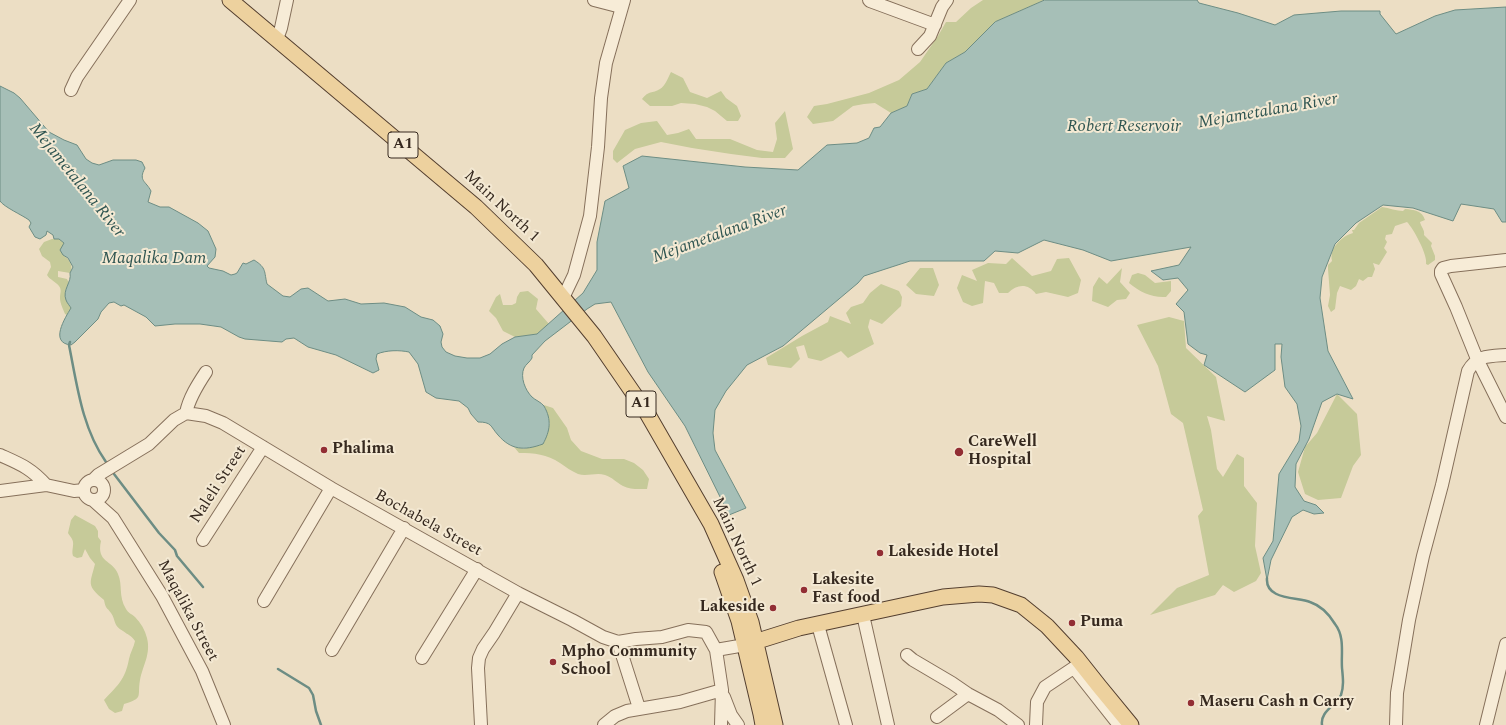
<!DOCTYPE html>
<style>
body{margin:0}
canvas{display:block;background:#ecdec4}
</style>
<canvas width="1506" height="725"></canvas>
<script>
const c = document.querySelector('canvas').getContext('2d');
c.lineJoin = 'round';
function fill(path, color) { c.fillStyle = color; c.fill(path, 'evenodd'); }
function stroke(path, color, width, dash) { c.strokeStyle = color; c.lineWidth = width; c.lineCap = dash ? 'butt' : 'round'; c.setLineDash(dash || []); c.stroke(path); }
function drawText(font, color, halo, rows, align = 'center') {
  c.font = font + ' Spectral,serif'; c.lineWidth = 4; c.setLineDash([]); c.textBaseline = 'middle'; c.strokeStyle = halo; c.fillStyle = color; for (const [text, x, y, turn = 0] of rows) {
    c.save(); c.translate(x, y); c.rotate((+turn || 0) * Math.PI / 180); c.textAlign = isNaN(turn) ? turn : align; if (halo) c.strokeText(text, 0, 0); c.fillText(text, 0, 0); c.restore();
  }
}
const green = new Path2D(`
 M983 0H1045L995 22 965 52 946 63 927 89 912 94 907 106 891 113 875 103 864 104 853 106 833 121 813 124 807 117 814 106 827 104 869 93 899 80 920 62 938 36 946 22H956L971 8Z
 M671 72 683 78 690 92 707 98 721 91 726 98 737 106 741 116 738 121H727L715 111 707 107 695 104 681 103 672 106H650L642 99C649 90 652 94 660 89 665 86 668 78 671 72Z
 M785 111 793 149 785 158H762L731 154 692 148 661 142 635 149 617 163 613 159V151L625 130 641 123 657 121 667 135 678 133 689 129 696 139H730L757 150 773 152 777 139 775 123Z
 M1382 207C1389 208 1397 211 1403 211L1405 209C1414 210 1422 210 1425 220L1420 222C1421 227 1425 230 1424 235L1432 243 1431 246 1435 256V260L1428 265 1426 264C1428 255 1413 228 1407 222L1395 226 1392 234 1386 235 1385 239 1387 242 1384 248 1387 252 1379 265 1373 263 1375 269 1372 277H1368L1363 281 1359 279 1356 286 1351 290 1340 286 1337 293 1335 309 1331 312 1328 306 1330 295 1328 269V265L1332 261C1329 248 1342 236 1353 233L1352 230H1354L1359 223Z
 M52 239H59L64 243 63 255C69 259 74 266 70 273L58 271V277L67 279 69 283 65 293 71 308 67 315 65 314C63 309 60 303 60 298 60 293 62 290 59 286 55 281 50 280 47 275L51 267 50 262 42 256 39 249 44 242Z
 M1012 258 1032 276 1051 271 1057 259 1069 258 1081 280 1078 293 1068 297 1046 292 1036 294C1028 283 1017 284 1008 293H999L994 283 985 281 983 303 972 306 963 302 957 288 962 275 977 281 972 270 988 263 1006 264Z
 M920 268H933L939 285 934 296 916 294 906 285Z
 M1122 268 1120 282 1130 293 1126 299 1117 300 1108 307 1092 301 1093 287 1099 277 1107 284Z
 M1138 273 1145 275 1155 283 1171 281V291L1166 297C1152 298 1140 292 1129 283L1132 275Z
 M881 284 899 291 902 297 901 306 882 324 870 319 868 327 874 344 848 358 841 351 821 361 808 358 804 345 796 347 800 359 791 368 768 365 766 358 802 336 828 322 830 316 851 324 846 313 851 307 863 303 870 293Z
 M528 291 538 299 536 309 549 324 537 334 515 337 503 331 496 318 489 311 496 297 500 294 503 305H512L516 303 517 297 520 292Z
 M1169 317 1184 321 1186 348 1216 377 1225 421 1207 416 1211 430 1217 469 1223 477 1237 454 1244 458V486L1257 503 1255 546 1261 573 1256 581 1234 592 1223 585 1215 595 1150 615 1177 588 1209 575 1198 516 1203 510 1183 423 1171 414 1158 366 1137 325Z
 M1337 394 1357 414 1361 455 1353 466 1341 498 1318 500 1305 494 1298 472 1305 447 1317 433Z
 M544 405 553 408 567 428 571 440 581 451 602 459H624L634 463 643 470 649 479 647 489C640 489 630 490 623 486 617 483 612 477 605 475 596 472 587 477 578 474 571 471 566 467 560 463 547 454 534 453 519 453L514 447 525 449 550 424Z
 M75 515 95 526 98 531V537L101 541C96 563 113 560 118 574 123 585 118 596 126 609 128 613 132 614 135 617 141 623 145 630 147 638 151 654 143 665 140 680 137 697 144 698 124 704L122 711 115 713 109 709 104 700C118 685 125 680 129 659 130 653 134 647 135 641 131 635 128 635 123 631 113 626 116 620 111 613 107 607 106 610 104 600 86 585 90 584 95 564L90 558 85 549 82 557 77 558 73 556C71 550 75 544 72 539 71 537 69 535 68 533L71 520Z`);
const water = new Path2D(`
 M1045 0H1197L1199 3 1238 13 1275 25 1294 15 1341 11H1380V14L1396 34 1435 16 1455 10 1506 7V222H1502L1494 209 1461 204 1453 221 1413 208 1383 205 1356 223 1335 244 1322 277 1320 298 1328 351 1353 399 1337 394 1322 402 1309 439 1296 464 1295 487 1304 501 1316 505 1324 513 1314 514 1303 510 1292 517 1271 560 1267 580 1263 558 1273 541 1279 474 1299 441 1301 426 1297 404 1285 387 1281 357 1282 344H1275V370L1245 392 1204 365 1207 355 1200 353 1188 344 1184 312 1176 304 1188 290 1178 278 1163 280 1151 271 1179 265 1191 247 1111 261 1083 250 1044 240 1018 253 995 251 984 261H910L864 276 858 283 783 346 747 365 726 391 715 410 713 433 715 450 746 508 729 515 685 426 648 372 611 302 595 304 587 309 545 341 532 355V358C530 362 526 364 524 368 520 377 525 390 532 397 535 400 541 402 544 406 552 420 550 431 543 444 524 451 511 450 498 435 490 426 492 422 478 422L471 414 468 408 459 401 436 398 426 392 418 364 409 352C399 350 387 350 377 354L376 359 379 370 373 373 336 355 308 347 294 338 286 339 282 342 245 339 239 337 221 327 200 324H175L155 326 146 317 124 305 121 306 114 302 109 303 101 312 98 319 75 342 71 345C49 343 65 318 71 308 70 306 67 303 66 300 62 290 72 282 70 273L73 267 68 258 63 255 60 250 64 243 59 239H54L53 235 47 231 46 235 40 239 35 237 29 227 31 223 29 220C22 215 4 207 0 201V86L14 93 20 98 49 132 64 140 77 145 86 159 92 163 99 165 113 160H136L142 162 145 168C138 181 146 181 151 191L148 202 160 207H169L198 223 208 231 216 249 215 257 207 266 209 268 223 271 231 275 235 274 237 273 243 263 246 264 254 260C267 268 264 272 267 284L283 296 290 297 301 289 308 288 328 301 345 299 361 304 384 303 405 307 421 317 433 320 440 326 443 334 441 342 442 347 446 352 455 356 467 358H480L490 354 502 344 515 337 537 334 583 293 597 270V242L605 201 629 188 623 166 642 156 745 167 798 170 827 145 857 143 869 138 874 128 880 127 891 113 907 106 912 94 927 89 946 63 965 52 995 22Z`);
const stream = new Path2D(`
 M70 342 69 345C77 385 82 428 106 462
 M114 474 159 533 175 550 177 556 203 587
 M1267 578C1265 600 1297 597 1310 602 1322 606 1329 614 1335 624 1345 637 1341 653 1342 668 1343 678 1344 686 1341 695 1336 706 1320 711 1322 725
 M278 669 309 688 313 695 316 711 321 725`);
const minor = new Path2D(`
 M594 0 621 7
 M869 0 870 1 935 25
 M277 39 281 28 287 0
 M918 49 930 36 942 7 947 0
 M71 90 77 77 130 0
 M1506 260 1451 266 1443 268 1441 271V274L1456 307 1477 359 1506 417
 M563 298 574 275 590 216 598 147 601 98 606 63 624 0
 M186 413C189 398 198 384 206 372
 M0 455C20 464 31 468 46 485
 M84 490a10 10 0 1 1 20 0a10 10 0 1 1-20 0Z
 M93 480 98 475 149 444 174 420 186 413 206 416 223 423 331 488 518 593 572 620 603 637 618 642 636 639 662 637 688 630 706 632 716 650 745 645
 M0 491 46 485 74 491 84 490
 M94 501 113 518 162 596 202 671 224 725
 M203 540 263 447
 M264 601 331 488
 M863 615 888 725
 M818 625 846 725
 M618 642 639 708
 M332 650 404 528
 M716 650 722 690 721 725
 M907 655 913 660 952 683 968 694 998 710 1018 725
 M422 658 477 569
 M1074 668 1119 725
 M724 697 731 715 738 725
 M937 717 968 694
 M481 725 478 668 479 658 483 649 494 633 518 593
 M604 725 615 716 627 711 680 702 722 690
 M1036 725 1037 702 1045 687 1081 663
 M1396 725 1397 693 1409 620 1423 556 1442 485 1468 371C1477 355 1489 356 1506 355
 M1486 725 1506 644`);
const major = new Path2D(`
 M230 0 476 207 536 265 594 336 647 413 711 524 736 580 751 622 775 725
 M722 572 739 621 761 714 763 725
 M745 645 799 628 943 597 979 594 993 595 1021 605 1047 626 1076 657 1099 686 1131 725`);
const markers = [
 [324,450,4,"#922e34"],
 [959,452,5,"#922e34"],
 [880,553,4,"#922e34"],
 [804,590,4,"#922e34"],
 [773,608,4,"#922e34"],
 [1072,623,4,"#922e34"],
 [553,662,4,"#922e34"],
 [1191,703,4,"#922e34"]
];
const shields = [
 [403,145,30],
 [641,404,30]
];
const shieldNames = [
 ["A1",403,145],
 ["A1",641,404]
];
const streetNames = [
 ["Main North 1",501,207,43],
 ["Naleli Street",219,485,-57],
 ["Bochabela Street",428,524,29],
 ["Main North 1",736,542,65],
 ["Maqalika Street",187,611,62]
];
const poiNames = [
 ["CareWell",968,443],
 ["Hospital",968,461],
 ["Phalima",332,450],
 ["Lakeside Hotel",888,553],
 ["Lakesite",812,581],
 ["Fast food",812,599],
 ["Lakeside",765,608,"right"],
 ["Puma",1080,623],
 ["Mpho Community",561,653],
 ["School",561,671],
 ["Maseru Cash n Carry",1199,703]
];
const waterNames = [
 ["Mejametalana River",1268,112,-10],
 ["Robert Reservoir",1124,128],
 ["Mejametalana River",76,181,51],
 ["Mejametalana River",720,235,-20],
 ["Maqalika Dam",154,260]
];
fill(green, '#c6ca99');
fill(water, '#a6bfb7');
stroke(water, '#6d8d84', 1);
stroke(stream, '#6d8d84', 2.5);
stroke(minor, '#86705b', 14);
stroke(major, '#543f2f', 17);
stroke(minor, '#f7ecd7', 12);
stroke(major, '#edd19e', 15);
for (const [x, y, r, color] of markers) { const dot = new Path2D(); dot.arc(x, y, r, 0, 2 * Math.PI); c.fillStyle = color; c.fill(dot); stroke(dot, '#f4e9d3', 1.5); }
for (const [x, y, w] of shields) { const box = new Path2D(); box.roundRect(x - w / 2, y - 13, w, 26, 3); c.fillStyle = '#f4e9d3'; c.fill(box); stroke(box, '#36291f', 1); }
drawText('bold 15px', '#36291f', null, shieldNames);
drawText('16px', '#36291f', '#f4e9d3', streetNames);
drawText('bold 16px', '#36291f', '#f4e9d3', poiNames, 'left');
drawText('italic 17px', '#2f5551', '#f4e9d3', waterNames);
</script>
